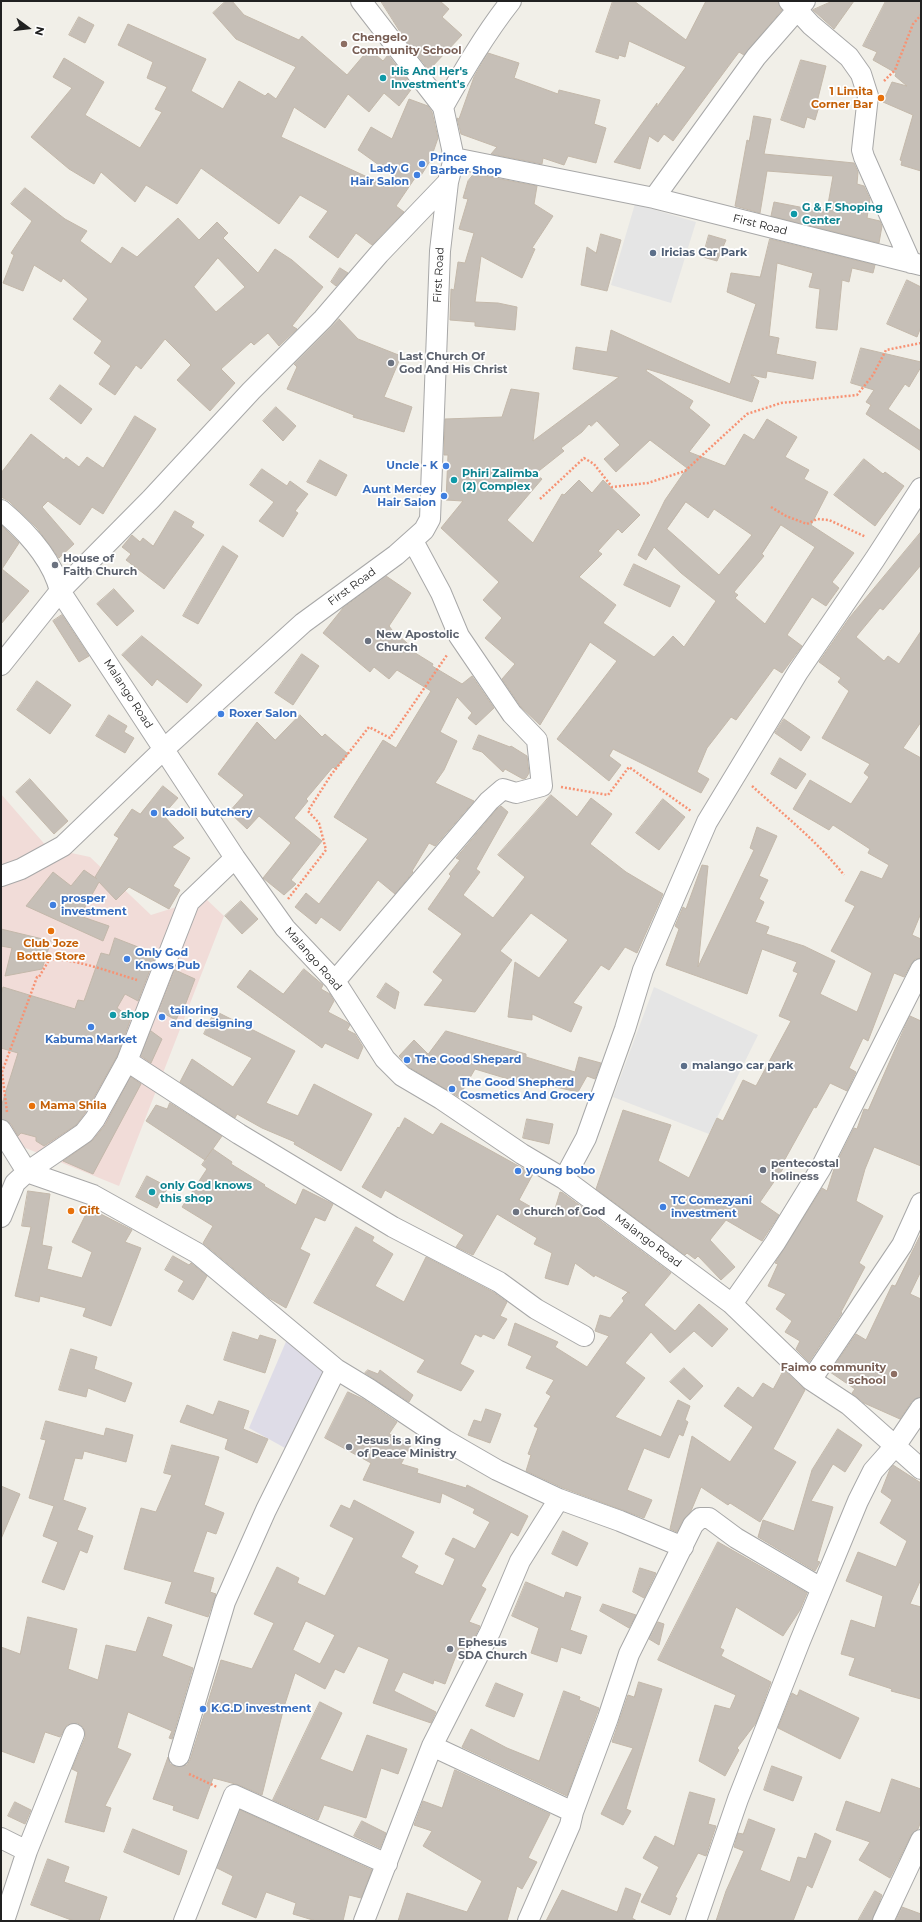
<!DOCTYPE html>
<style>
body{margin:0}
#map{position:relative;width:922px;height:1922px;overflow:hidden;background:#f1efe8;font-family:Montserrat,sans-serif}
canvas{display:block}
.frame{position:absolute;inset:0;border:2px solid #212121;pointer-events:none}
.north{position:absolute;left:8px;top:8px;width:40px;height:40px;-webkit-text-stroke:3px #fff;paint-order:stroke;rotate:105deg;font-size:11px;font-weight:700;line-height:16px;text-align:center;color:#212121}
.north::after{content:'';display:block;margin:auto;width:14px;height:18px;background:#212121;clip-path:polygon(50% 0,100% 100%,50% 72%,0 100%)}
</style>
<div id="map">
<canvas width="922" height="1922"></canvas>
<div class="frame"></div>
<div class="north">N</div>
</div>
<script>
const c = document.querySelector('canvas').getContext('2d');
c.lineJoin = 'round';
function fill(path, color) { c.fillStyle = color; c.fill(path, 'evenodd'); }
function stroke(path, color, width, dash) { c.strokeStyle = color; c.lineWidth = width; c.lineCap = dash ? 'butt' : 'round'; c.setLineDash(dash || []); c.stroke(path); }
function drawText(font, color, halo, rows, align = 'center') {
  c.font = font + ' Montserrat,sans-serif'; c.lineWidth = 3.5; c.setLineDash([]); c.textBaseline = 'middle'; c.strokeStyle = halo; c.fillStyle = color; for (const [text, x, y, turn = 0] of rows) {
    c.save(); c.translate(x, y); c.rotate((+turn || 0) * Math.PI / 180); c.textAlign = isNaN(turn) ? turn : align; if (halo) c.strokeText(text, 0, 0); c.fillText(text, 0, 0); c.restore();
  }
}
const commercial = new Path2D(`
 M1 794 48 848 90 857 151 915 205 898 224 916 119 1186 1 1138Z`);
const parking = new Path2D(`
 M635 204 696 222 671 303 611 285Z
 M654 987 758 1035 709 1134 613 1097Z`);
const plaza = new Path2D(`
 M291 1330 336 1369 294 1453 249 1428Z`);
const building = new Path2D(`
 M226 1H232L244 15 299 40 302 36 347 75 369 49 383 61 388 55 413 87 399 106 384 93 369 112 348 94 325 128 294 107 281 137 391 188 397 178 358 150 371 127 392 139 409 99 428 106 432 112 438 138 430 161 420 177 417 175 396 206 404 212 372 245 356 233 338 258 309 237 328 211 300 195 279 224 201 168 177 204 146 185 135 202 101 172 94 184 69 169 31 137 72 88 53 77 64 58 104 82 85 115 140 148 162 112 155 109 167 87 147 78 153 62 118 45 128 24 206 59 191 91 223 109 239 81 265 96 268 93 276 99 296 67 236 39 213 13Z
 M381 1H440L449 9 442 17 462 35 429 70 404 38Z
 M613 1H634L686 40 706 1H778L782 10 744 55 739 52 673 141 664 134 658 142 649 136 640 169 614 162 657 103V107L686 67 629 41 625 57 619 55 618 59 596 52Z
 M833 1H854L834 29 813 10Z
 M886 1H921V171L901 165 902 161 900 160 913 115 883 102 892 82 907 86 895 76 896 73 873 60 877 52 863 46Z
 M79 17 94 25 85 43 69 35Z
 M488 53 519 63 514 78 558 94 559 90 600 100 594 124 606 128 596 163 568 156 564 165 543 158 542 164 491 154 497 147 461 134 457 118 459 119 474 77Z
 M801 60 826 66 817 102 820 103 815 120 807 117 804 128 781 120Z
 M754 116 771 119 764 154 854 163 858 172 857 184 864 186 870 199 867 218 880 221 882 226 879 243 771 216 774 202 820 211 821 209 827 210 833 176 767 171 760 213 735 206 747 140 749 141Z
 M474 174 537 186 534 204 553 216 532 248 535 249 522 278 481 256 475 302 498 303 517 307 515 330 475 326V322L450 320 451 289 454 290 458 262 465 263 474 233 459 229 468 199 463 198 468 181Z
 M25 188 65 219 87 231 80 241 111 264 122 247 137 257 178 218 199 240 217 222 228 233 223 238 258 273 275 249 292 260 323 287 292 326 297 329 279 346 268 333 254 345 251 342 221 369 235 383 210 411 177 380 191 365 165 339 141 369 136 365 115 395 99 384 111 366 94 353 102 341 73 319 88 299 63 278 61 282 34 265 23 291 3 283 14 255 11 253 32 221 11 204ZM218 258 245 287 216 312 194 287Z
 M601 234 621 240 607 291 581 285 587 247 596 253Z
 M709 235 726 240 717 261 703 257Z
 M770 239 875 265 873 273 852 268 849 282 842 280 837 330 816 328 820 289 809 287 813 273 777 263 769 336 779 338 776 354 816 362 813 379 767 371 766 378 751 375 759 381 752 402 647 369 646 371 693 401 689 408 710 425 689 452 725 466 744 434 754 440 767 419 797 437 785 457 809 470 804 479 828 492 811 525 854 553 832 582 839 588 826 606 812 597 787 635 802 646 782 673 774 668 736 720 731 717 707 748 697 772 709 779 701 793 613 749 609 756 621 765 609 781 557 739 617 661 590 642 540 725 521 707 502 679 515 664 485 638 502 618 483 600 499 582 441 528 463 501 446 500 448 455H444L445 419 502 417 511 389 539 393 533 441 619 377 573 369 576 347 607 352 611 330 730 384 756 304 727 292 731 273 760 277ZM597 421 620 445 604 459 616 472 650 440 687 468 665 500 638 555 646 560 654 547 681 573 716 601 684 647 673 636 654 657 603 623 616 605 579 577 602 554 598 551 618 529 622 533 640 515 603 480 592 493 579 480 564 495 562 494 533 543 507 520 542 479 535 474 564 451 561 448 582 432 589 424 591 426ZM686 502 708 518 714 509 752 535 719 575 667 529ZM781 525 815 547 765 624 735 598 738 595 734 592 764 556 762 554Z
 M340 268 348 273 336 286 331 282Z
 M907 280 921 287V327L917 337 887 324Z
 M339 319 358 339 401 356 384 397 412 407 404 432 353 417 354 415 287 389 297 367 294 364Z
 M861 348 921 362V367L909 387 905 384 888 409 921 431V451L866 414 871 405 866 402 874 390 851 383Z
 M60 385 92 409 81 424 50 399Z
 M276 407 296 426 283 441 263 421Z
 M135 416 156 429 103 514 92 507 80 525 48 501 42 507 74 544 59 558 37 528 9 501 1 497V473L31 434 64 460 66 457 79 467 87 457 103 468Z
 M864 459 883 474 885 472 904 486 875 526 834 495Z
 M320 460 347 475 336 496 307 482Z
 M262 469 287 486 290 481 308 494 295 511 298 513 283 537 259 521 274 502 250 485Z
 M175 511 194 522 191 527 204 535 164 589 126 560 131 554 122 547 132 535 140 542 143 538 153 546Z
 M1 525 19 543 2 569 29 591 1 624Z
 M921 532V565L883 610 880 608 856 637 884 661 888 656 899 664 921 631V722L903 748 921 758V913L912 935 921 939V958L915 959 911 964 904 977 894 973 868 1041 863 1038 849 1068 856 1072 847 1091 830 1083 816 1108 814 1107 784 1161 787 1163 760 1202 779 1215 762 1241 726 1220 710 1240 735 1267 721 1280 698 1256 695 1259 687 1253 685 1255 596 1189 623 1110 671 1125 658 1161 689 1178 717 1118 723 1121 743 1080 756 1086 791 1021 779 1016 798 973 793 971 797 962 762 949 747 994 666 965 679 929 675 926 683 907 686 909 702 865 708 866 698 967 754 850 750 848 757 827 777 836 759 876 768 880 759 899 764 902 755 922 769 927 766 934 804 946 835 961 820 994 857 1012 872 973 831 951 855 906 845 901 861 871 882 879 889 865 868 853 870 849 833 825 829 830 793 809 810 780 851 804 869 777 864 773 870 764 822 738 849 691 838 682 841 678 819 662 850 617Z
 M223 546 238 556 198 624 183 616Z
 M634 564 680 586 670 607 624 585Z
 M386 576 411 593 389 626 392 630 414 649 412 651 433 664 432 666 462 684 472 676 494 708 476 725 468 718 472 713 457 697 440 732 457 741 444 770 435 783 474 801 435 846 429 843 412 871 413 872 395 894 378 880 340 931 321 917 316 924 295 907 306 893 319 904 368 839 334 817 383 740 396 748 431 691 397 670 389 679 374 667 370 672 323 633 343 608Z
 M114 589 134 611 117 626 97 604Z
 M62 615 89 656 79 662 53 621Z
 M142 636 202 685 187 703 157 679 152 686 122 655Z
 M302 654 319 666 293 705 275 693Z
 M37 681 71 705 50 734 17 710Z
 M109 715 127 726 124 732 134 738 125 753 96 736Z
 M300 715 322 737 325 734 348 754 335 769 333 767 306 799 308 801 294 818 322 841 291 880 296 884 284 895 263 878 291 843 259 816 247 829 229 812 244 795 218 774 257 722 275 740Z
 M784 719 810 737 801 751 775 733Z
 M479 735 510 747 511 746 527 756 529 773 526 778 523 779 505 769 503 772 482 752 473 749Z
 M780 758 806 774 796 789 771 774Z
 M30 779 68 821 54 834 16 792Z
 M163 786 178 798 163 815 184 838 172 847 190 858 173 886 180 890 169 909 129 887 116 900 99 882 80 916 109 926 103 941 26 906 53 872 71 886 84 870 97 879 95 877 119 838 114 835 132 809 140 814Z
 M551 795 577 817 591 798 612 814 590 844 626 872 663 894 637 953 625 947 609 970 601 965 573 1003 582 1007 571 1032 532 1014V1020L508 1017 515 962 539 978 568 940 531 913 500 951 512 960 475 1012 424 1005 443 980 433 972 462 934 428 909 451 876 449 874 460 860 456 858 497 809 501 806 508 812 476 869 480 872 463 895 493 918 525 877 498 855Z
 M663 799 685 817 659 850 636 833Z
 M241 901 258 919 242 934 225 916Z
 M1 929 51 941 42 969 5 976 12 948 1 946Z
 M115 938 156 954 138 1001 125 994 117 1008 131 1018 117 1056 85 1113 76 1125 44 1146 36 1141V1137L21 1133 18 1136 11 1124 1 1119V1107L18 1053 1 1048V995L3 987 75 1009 78 1000 84 1001 101 953 109 955Z
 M304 969 323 985 321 989 330 994 334 1001 328 1012 347 1022 350 1025 347 1030 355 1034 363 1047 358 1059 325 1043 322 1048 237 987 250 970 283 994Z
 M175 970 195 979 184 1008 182 1007 176 1020 159 1011Z
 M386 983 399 992 395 1009 377 997Z
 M215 1011 295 1051 266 1103 298 1116 314 1084 372 1114 341 1171 294 1144 295 1142 262 1128 237 1114 235 1118 180 1082 192 1059 233 1087 252 1058 204 1034Z
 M910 1016 921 1021V1166L874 1147 865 1169 856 1201 883 1216 859 1263 865 1267 841 1312 842 1313 809 1362 796 1349 800 1341 785 1332 792 1321 776 1309 786 1294 768 1286 778 1264 775 1263 822 1188 827 1191 835 1166 854 1128 857 1129 864 1109 868 1110Z
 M151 1031 162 1039 151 1063 141 1056Z
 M446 1031 526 1054V1057L575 1072 579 1057 601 1063 595 1079 587 1076 578 1092 519 1079 518 1082 475 1069 459 1097 409 1067 399 1056 414 1040 428 1054Z
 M131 1077 141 1084 93 1174 63 1161 93 1140 105 1125Z
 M170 1103 222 1136 205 1160 146 1121 156 1105 167 1109Z
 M405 1118 433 1135 441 1123 533 1174 519 1200 552 1219 560 1192 563 1193 671 1273 644 1305 675 1331 699 1304 728 1329 712 1347 694 1331 670 1353 651 1332 625 1363 645 1378 615 1417 661 1437 678 1400 690 1406 685 1420 688 1422 683 1436 679 1434 669 1458 644 1448 627 1490 652 1500 644 1518 563 1488 526 1471 531 1455 528 1454 538 1428 534 1426 551 1396 546 1393 554 1380 526 1368 532 1356 508 1345 515 1323 558 1342 555 1347 587 1367 609 1336 595 1331 600 1315 610 1318 624 1301 622 1298 628 1292 630 1293 595 1275 594 1277 575 1263 568 1285 545 1278 552 1253 534 1244 537 1238 497 1214 473 1255 456 1247 464 1235 385 1190 381 1198 362 1187 398 1127 399 1128Z
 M527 1119 553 1124 549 1144 523 1138Z
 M213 1149 232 1162 231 1164 265 1185 264 1186 296 1205 303 1189 333 1204 325 1221 315 1217 300 1249 310 1254 286 1308 269 1298 203 1243 213 1226 182 1207 207 1169 202 1165Z
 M147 1176 168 1187 157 1208 136 1197Z
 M28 1191 50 1194 42 1245 52 1247 47 1269 82 1278 92 1252 72 1242 89 1208 132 1230 125 1242 141 1248 111 1326 83 1316 86 1308 40 1296 39 1302 15 1296 31 1227 22 1226Z
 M356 1227 374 1237 372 1241 393 1254 375 1286 404 1302 426 1257 493 1292 507 1302 500 1316 507 1319 494 1339 483 1334 481 1337 475 1334 460 1364 474 1371 461 1391 417 1372 425 1360 314 1303Z
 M921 1234V1271L910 1294 921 1299V1397L912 1401 900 1419 864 1403 852 1393 855 1389 830 1372 856 1334 866 1340 892 1285 895 1286Z
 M173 1256 189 1265 191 1263 207 1276 193 1300 178 1291 184 1281 165 1270Z
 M233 1332 258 1340 260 1335 276 1340 265 1373 224 1360Z
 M71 1349 97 1357 94 1369 132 1383 125 1402 88 1388 86 1397 59 1390Z
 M684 1368 703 1386 690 1400 670 1382Z
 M368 1370 378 1374 380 1370 413 1395 409 1402 365 1373Z
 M784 1370 805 1390 773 1449 796 1462 760 1522 730 1503 728 1505 701 1487 691 1511 683 1520 677 1532 670 1529 692 1436 730 1462 753 1427 724 1406 738 1387 753 1398 763 1383 773 1389Z
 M348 1392 363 1399 397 1422 389 1434 411 1445 401 1464 418 1469 417 1473 466 1488 467 1485 528 1516 518 1536 511 1532 481 1586 486 1589 469 1622 480 1626 468 1651 459 1648 445 1684 434 1680 433 1684 403 1672 394 1691 436 1712 431 1723 373 1703 389 1659 358 1646 344 1673 335 1669 325 1689 295 1673 284 1707 262 1795 239 1785 213 1778 198 1819 173 1810 174 1806 153 1799 168 1757 170 1764 176 1767 187 1765 190 1760 221 1660 252 1669 274 1623 254 1614 277 1567 299 1578 297 1583 325 1596 354 1538 330 1526 341 1505 350 1509 354 1500 414 1532 401 1557 418 1566 414 1573 443 1586 455 1559 445 1554 453 1538 475 1549 490 1522 473 1513 475 1509 442 1493 440 1503 363 1480 371 1463 325 1438ZM306 1621 335 1635 320 1664 293 1650Z
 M219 1401 249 1411 243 1429 268 1439 257 1463 225 1449 228 1439 180 1422 187 1405 213 1415Z
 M486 1409 501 1414 490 1443 468 1435 474 1420 481 1422Z
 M46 1421 104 1436 106 1428 133 1435 126 1462 84 1451 82 1459 75 1458 63 1500 86 1508 77 1530 93 1536 87 1553 80 1550 64 1590 42 1582 58 1542 43 1536 54 1506 29 1498 46 1440 41 1439Z
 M838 1429 862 1445 845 1472 833 1464 811 1501 833 1507 817 1561 820 1562 815 1571 758 1537 763 1520 794 1531 812 1470Z
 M172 1445 219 1457 204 1505 224 1513 216 1534 207 1531 193 1572 214 1578 210 1592 216 1594 208 1617 165 1603 172 1582 124 1569 141 1508 156 1512 172 1475 164 1473Z
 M893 1465 921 1483V1579L910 1604 921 1607V1699L891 1691 892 1689 849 1675 855 1658 841 1654 851 1620 875 1628 883 1596 846 1581 858 1552 896 1567 907 1541 880 1523 892 1500 881 1492 890 1469Z
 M1 1486 20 1494 1 1539Z
 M563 1531 588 1543 577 1566 552 1554Z
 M718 1542 807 1593 800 1610 783 1636 736 1607 720 1648 724 1650 721 1656 771 1682 756 1723 737 1748 739 1750 725 1776 699 1761 715 1705 730 1709 736 1695 658 1660Z
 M640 1568 656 1573 644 1598 633 1592Z
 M526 1582 564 1598 566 1592 581 1597 570 1630 587 1636 581 1654 561 1647 557 1662 531 1653 539 1628 512 1616Z
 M603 1604 636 1615 629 1628 600 1611Z
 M28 1617 77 1629 68 1669 98 1680 106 1645 136 1652 148 1617 172 1625 162 1656 193 1668 172 1739 169 1738 172 1731 128 1712 117 1748 131 1754 105 1806 111 1808 104 1832 65 1822 78 1772 72 1769 85 1738V1732L83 1727 78 1723 67 1725 60 1737 45 1732 34 1763 1 1751V1647L20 1654Z
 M658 1622 664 1624 659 1645 649 1639Z
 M639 1682 662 1689 626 1809 631 1811 623 1825 601 1814 633 1748 612 1742 628 1695 634 1697Z
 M496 1683 523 1694 514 1717 486 1706Z
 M800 1690 859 1718 840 1759 778 1728 792 1693 797 1696Z
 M564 1691 580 1697 579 1700 599 1708 567 1796 462 1747 471 1729 507 1748 539 1761Z
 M320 1702 342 1713 320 1759 353 1772 367 1735 407 1749 398 1774 381 1768 366 1818 324 1805 318 1820 273 1800Z
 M772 1766 802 1777 793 1801 764 1790Z
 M455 1770 550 1814 528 1858 537 1862 522 1889 517 1886 507 1921H398L407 1893 467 1912 482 1881 423 1846 432 1831 414 1825 423 1801 442 1808Z
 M892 1779 921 1789V1821L918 1829 911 1835 890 1878 859 1860 870 1842 836 1830 846 1801 880 1813Z
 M690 1792 715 1799 708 1824 716 1826 706 1856 698 1853 675 1897 677 1898 670 1915 641 1902 659 1867 643 1858 655 1836 674 1846Z
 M15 1802 31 1810 25 1824 8 1816Z
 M240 1810 372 1870 361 1898 349 1895 343 1921H316L293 1914 296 1903 266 1892 256 1918 222 1904 233 1876 217 1868Z
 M749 1819 775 1829 760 1870 790 1882 798 1857 806 1859 815 1833 831 1841 812 1888 807 1885 793 1921H716L726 1891 744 1851 734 1847 738 1833 743 1834Z
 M362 1821 386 1833 380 1848 354 1836Z
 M133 1829 187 1851 179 1875 124 1852Z
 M48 1859 69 1867 64 1882 107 1897 99 1921H74L31 1905Z
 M626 1888 641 1894 632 1918 637 1921H546L562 1890 617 1912Z
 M875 1891 882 1895 872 1921H858Z
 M902 1907 921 1914V1921H896Z`);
const path = new Path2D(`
 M884 81 895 70 913 24 921 15
 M540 499 584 458 594 464 612 487 648 483 685 471 747 414 781 403 857 395 873 375 886 350 921 343
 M771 507 786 516 807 524 817 519 829 520 866 537
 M752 786C784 815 817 841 844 875
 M561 787 608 795 629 767 691 811
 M288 899 326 850 319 823 308 811 331 775 369 727 390 738 447 655
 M7 1112 2 1072 37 977H39L49 960C67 956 117 974 137 980
 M189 1774 217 1787`);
const minor = new Path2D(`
 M361 1 443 107 454 158
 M789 1 811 25 849 57 861 74 868 96 862 150 864 157 911 263
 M443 107C464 70 485 34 511 1
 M654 198 756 57 805 1
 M1 510C26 531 52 558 60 591L235 858 285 928 335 981 385 1059 402 1076 441 1099 522 1154 564 1179 732 1304 811 1380 849 1405 921 1469
 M1 665 60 591 151 499 251 391 323 319 379 254 448 182
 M1 876 21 869 63 846 163 750 303 623 396 555 424 530 430 519 440 251 448 182 454 158 654 198 921 265
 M335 981 489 801 503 789 516 793 542 786 537 740 512 714 459 636 441 593 413 541
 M127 1061 239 1134 393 1227 499 1282 536 1309 584 1336
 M1 1130 27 1172 93 1195 197 1253 336 1369 369 1389 445 1440 497 1470 559 1499 620 1521 683 1547
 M564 1179 586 1138 625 1029 643 970 707 822 798 672 875 559 921 488
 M1 1217 15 1183 27 1172 84 1133 95 1119 127 1061 189 902 235 858
 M732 1304 775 1243 821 1168 921 969
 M811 1380 902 1245 921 1203
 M432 1746 573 1812
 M179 1756 225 1602 266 1510 336 1369
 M1 1838 27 1851
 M4 1921 27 1851 74 1734
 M184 1921 234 1795 387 1864
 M364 1921 432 1746 490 1632 520 1561 559 1499
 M528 1921 570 1825 573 1812 608 1718 629 1654 693 1525 700 1518H709L736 1538 821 1588
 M696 1921 738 1799 800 1641 858 1501 873 1471 896 1445 921 1408
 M883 1921 921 1840`);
const markers = [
 [344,44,4,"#8d6e63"],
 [383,78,4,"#0f9aa8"],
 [881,98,4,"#e8710a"],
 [422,164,4,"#3f7fe0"],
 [417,175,4,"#3f7fe0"],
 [794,214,4,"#0f9aa8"],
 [653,253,4,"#5c6f8a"],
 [391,363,4,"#6b7280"],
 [446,466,4,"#3f7fe0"],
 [454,480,4,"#0f9aa8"],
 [444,496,4,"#3f7fe0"],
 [55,565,4,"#6b7280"],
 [368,641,4,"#6b7280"],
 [221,714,4,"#3f7fe0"],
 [154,813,4,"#3f7fe0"],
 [53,905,4,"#3f7fe0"],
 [51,931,4,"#e8710a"],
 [127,959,4,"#3f7fe0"],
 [113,1015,4,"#0f9aa8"],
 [162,1017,4,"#3f7fe0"],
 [91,1027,4,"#3f7fe0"],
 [407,1060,4,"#3f7fe0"],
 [684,1066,4,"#5c6f8a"],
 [452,1089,4,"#3f7fe0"],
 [32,1106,4,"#e8710a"],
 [763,1170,4,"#6b7280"],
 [518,1171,4,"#3f7fe0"],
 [152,1192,4,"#0f9aa8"],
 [663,1207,4,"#3f7fe0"],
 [71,1211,4,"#e8710a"],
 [516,1212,4,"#6b7280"],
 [894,1374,4,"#8d6e63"],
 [349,1447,4,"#6b7280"],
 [450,1649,4,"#6b7280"],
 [203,1709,4,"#3f7fe0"]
];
const educationNames = [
 ["Chengelo",352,38],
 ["Community School",352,51],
 ["Faimo community",886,1368,"right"],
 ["school",886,1381,"right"]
];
const cultureNames = [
 ["His And Her's",391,72],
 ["Investment's",391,85],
 ["G & F Shoping",802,208],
 ["Center",802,221],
 ["Phiri Zalimba",462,474],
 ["(2) Complex",462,487],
 ["shop",121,1015],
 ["only God knows",160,1186],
 ["this shop",160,1199]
];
const foodNames = [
 ["1 Limita",873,92,"right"],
 ["Corner Bar",873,105,"right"],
 ["Club Joze",51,944,"center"],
 ["Bottle Store",51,957,"center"],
 ["Mama Shila",40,1106],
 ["Gift",79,1211]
];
const shopNames = [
 ["Prince",430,158],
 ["Barber Shop",430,171],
 ["Lady G",409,169,"right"],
 ["Hair Salon",409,182,"right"],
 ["Uncle - K",438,466,"right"],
 ["Aunt Mercey",436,490,"right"],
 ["Hair Salon",436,503,"right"],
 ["Roxer Salon",229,714],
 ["kadoli butchery",162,813],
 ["prosper",61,899],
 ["investment",61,912],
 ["Only God",135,953],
 ["Knows Pub",135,966],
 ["tailoring",170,1011],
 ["and designing",170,1024],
 ["Kabuma Market",91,1040,"center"],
 ["The Good Shepard",415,1060],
 ["The Good Shepherd",460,1083],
 ["Cosmetics And Grocery",460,1096],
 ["young bobo",526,1171],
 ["TC Comezyani",671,1201],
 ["investment",671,1214],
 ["K.G.D investment",211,1709]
];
const streetNames = [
 ["First Road",760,225,14],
 ["First Road",439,275,-87],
 ["First Road",352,587,-36],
 ["Malango Road",128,694,57],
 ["Malango Road",313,959,49],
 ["Malango Road",648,1241,37]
];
const serviceNames = [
 ["Iricias Car Park",661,253],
 ["malango car park",692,1066]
];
const worshipNames = [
 ["Last Church Of",399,357],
 ["God And His Christ",399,370],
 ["House of",63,559],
 ["Faith Church",63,572],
 ["New Apostolic",376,635],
 ["Church",376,648],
 ["pentecostal",771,1164],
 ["holiness",771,1177],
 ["church of God",524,1212],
 ["Jesus is a King",357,1441],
 ["of Peace Ministry",357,1454],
 ["Ephesus",458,1643],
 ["SDA Church",458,1656]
];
fill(commercial, '#f1dcd8');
fill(parking, '#e5e5e5');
fill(plaza, '#dedce7');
fill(building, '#c6bfb7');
stroke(building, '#c3b8aa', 1);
stroke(minor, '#a8a8a8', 22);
stroke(path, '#f79273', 2.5, [2, 2]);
stroke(minor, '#fff', 20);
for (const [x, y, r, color] of markers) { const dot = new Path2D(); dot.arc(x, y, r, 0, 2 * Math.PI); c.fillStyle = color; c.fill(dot); stroke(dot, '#fff', 1.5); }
drawText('bold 11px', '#785e54', '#fff', educationNames, 'left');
drawText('bold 11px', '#0d838f', '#fff', cultureNames, 'left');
drawText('bold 11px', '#c56008', '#fff', foodNames, 'left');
drawText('bold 11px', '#366cbe', '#fff', shopNames, 'left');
drawText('11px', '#212121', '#fff', streetNames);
drawText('bold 11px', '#4e5e75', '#fff', serviceNames, 'left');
drawText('bold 11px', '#5b616d', '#fff', worshipNames, 'left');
</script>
